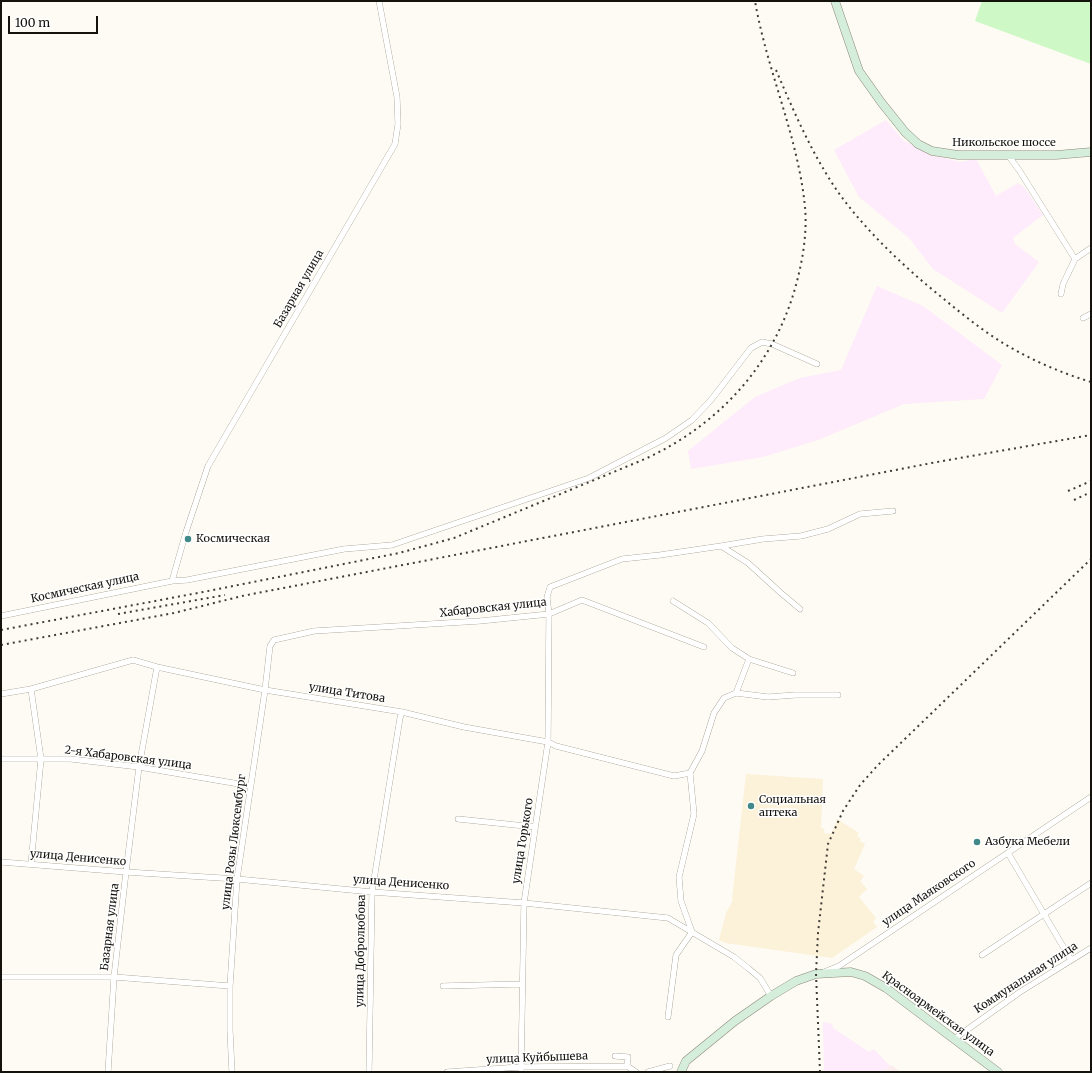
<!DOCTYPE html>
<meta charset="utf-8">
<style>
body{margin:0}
#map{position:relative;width:1092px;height:1073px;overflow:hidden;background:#fefbf4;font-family:Merriweather,serif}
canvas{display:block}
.frame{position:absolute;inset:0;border:2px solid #14120c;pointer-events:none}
.scale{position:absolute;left:8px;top:16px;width:90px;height:18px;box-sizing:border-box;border:2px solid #14120c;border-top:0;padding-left:5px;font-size:12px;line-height:14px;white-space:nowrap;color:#14120c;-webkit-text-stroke:3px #fff;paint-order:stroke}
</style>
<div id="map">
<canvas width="1092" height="1073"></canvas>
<div class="frame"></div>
<div class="scale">100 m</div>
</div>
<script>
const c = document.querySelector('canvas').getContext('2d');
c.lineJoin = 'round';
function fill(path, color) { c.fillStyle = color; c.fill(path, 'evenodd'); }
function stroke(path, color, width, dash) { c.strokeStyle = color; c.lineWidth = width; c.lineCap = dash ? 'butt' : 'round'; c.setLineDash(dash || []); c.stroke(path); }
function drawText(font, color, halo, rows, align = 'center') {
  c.font = font + ' Merriweather,serif'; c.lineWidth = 3; c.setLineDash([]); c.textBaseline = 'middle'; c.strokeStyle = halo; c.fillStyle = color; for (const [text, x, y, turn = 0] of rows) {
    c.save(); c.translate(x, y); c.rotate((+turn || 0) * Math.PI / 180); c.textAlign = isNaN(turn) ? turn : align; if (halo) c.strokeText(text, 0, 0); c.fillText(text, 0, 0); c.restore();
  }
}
const built = new Path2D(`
 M746 774 823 779 821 828 824 829 825 834 832 833 837 819 859 833 857 836 861 839 860 841 865 844 854 869 864 876 860 881 867 889 859 897 876 918 873 922 877 927 832 958 725 943 719 940 726 913 733 900 732 899Z`);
const industrial = new Path2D(`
 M886 120 903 140 928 154 960 162 976 159 996 196 1018 183 1024 187 1043 215 1013 238 1015 244 1039 262 1002 313 933 269 909 238 859 197 834 150Z
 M877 286 923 306 1002 365 984 399 904 404 818 440 763 457 691 469 688 451 755 397 800 378 841 370Z
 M823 1022 832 1024 833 1028 869 1052 874 1049 890 1066 881 1072H824Z`);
const education = new Path2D(`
 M892 1065 900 1072H881L890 1066Z`);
const green = new Path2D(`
 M982 1H1091V64L975 21Z`);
const street = new Path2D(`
 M1008 155 1019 170 1075 259 1091 248
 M1061 294 1063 284 1075 259
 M1083 318 1091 314
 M721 546 763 539 801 536 828 529 860 514 893 511
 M172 581 186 532 208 466 395 144 398 124 397 97 379 1
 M673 601 708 623 732 648 749 659 793 673
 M1 616 172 581 187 580 344 549 392 545 589 478 666 438 692 420 711 400 751 348 762 342 772 344 817 364
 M736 693 749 659
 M1 694 31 689 133 660 157 667 265 690 402 712 464 727 548 742 556 746 674 776 690 773
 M1 759H71L139 767 251 786
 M458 819 535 827
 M1008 853 1071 960
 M1 862 126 872 237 879 372 892 524 903 668 918 734 957 748 968 760 978 771 996
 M31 864 41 759 31 689
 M982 955 1091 883
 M824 972 839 966 1091 797
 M1 977H114L230 986
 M443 986 522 984
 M668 1017 676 955 692 932 681 901 679 877 694 814 690 773 702 751 714 713 724 698 736 693 768 697 795 695H838
 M954 1039 1020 992 1091 948
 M615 1056 628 1057 627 1066 636 1072
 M108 1072 114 977 126 872 139 767 157 667
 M232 1072 230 1031V986L237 879 265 690 270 646 274 640 314 631 480 621 549 614 582 600 704 647
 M369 1072 372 892 400 718 402 712
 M447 1072 520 1067 627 1066
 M521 1072 524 903 548 742 549 614 547 597 550 587 622 559 660 555 721 546 748 563 781 593 800 609
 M648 1072 670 1066`);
const secondary = new Path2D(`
 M835 1 859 71 881 102 905 132 918 144 932 151 958 155H1056L1091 152
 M681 1072 686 1061 735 1021 771 996 796 981 816 974 851 972 865 976 886 988 998 1072`);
const rail = new Path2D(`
 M776 70C794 112 812 154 838 192 863 227 895 258 928 286 950 304 971 322 995 338 1024 357 1058 372 1091 382
 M1068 491 1091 481
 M1074 500 1091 492
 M118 614 225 595
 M1 630 203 592 399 553 454 538 645 459C723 423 780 358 799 273 804 252 807 228 805 207 798 136 767 71 755 1
 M1 645 174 613 242 596 937 462 1091 435
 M820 1072 816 974 818 933 828 844 843 811 860 785 878 765 1091 559`);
const markers = [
 [188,539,4,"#418988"],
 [751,806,4,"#418988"],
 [977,842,4,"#418988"]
];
const streetNames = [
 ["Никольское шоссе",1004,143],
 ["Базарная улица",299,289,-60],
 ["Космическая улица",85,588,-12],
 ["Хабаровская улица",493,608,-6],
 ["улица Титова",347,693,9],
 ["2-я Хабаровская улица",128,758,7],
 ["улица Горького",523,841,-81],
 ["улица Розы Люксембург",234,842,-83],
 ["улица Денисенко",78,858,5],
 ["улица Денисенко",401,883,4],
 ["улица Маяковского",929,893,-34],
 ["Базарная улица",110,927,-83],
 ["улица Добролюбова",361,951,-89],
 ["Коммунальная улица",1026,978,-33],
 ["Красноармейская улица",938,1014,36],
 ["улица Куйбышева",537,1058,-2]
];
const poiNames = [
 ["Космическая",196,539],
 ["Социальная",759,800],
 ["аптека",759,813],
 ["Азбука Мебели",985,842]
];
fill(built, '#fcf1d9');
fill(industrial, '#feebfb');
fill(education, '#fdedef');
fill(green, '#cef8c6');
stroke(street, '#8e8878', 6);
stroke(secondary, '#8e8878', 9);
stroke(street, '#fff', 5.5);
stroke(secondary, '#d4eedb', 8);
stroke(rail, '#3f3d36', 2, [2, 4]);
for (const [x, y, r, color] of markers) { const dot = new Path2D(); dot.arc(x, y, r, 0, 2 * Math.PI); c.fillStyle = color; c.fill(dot); stroke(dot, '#fff', 1.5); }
drawText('11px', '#14120c', '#fff', streetNames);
drawText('11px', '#14120c', '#fff', poiNames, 'left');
</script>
